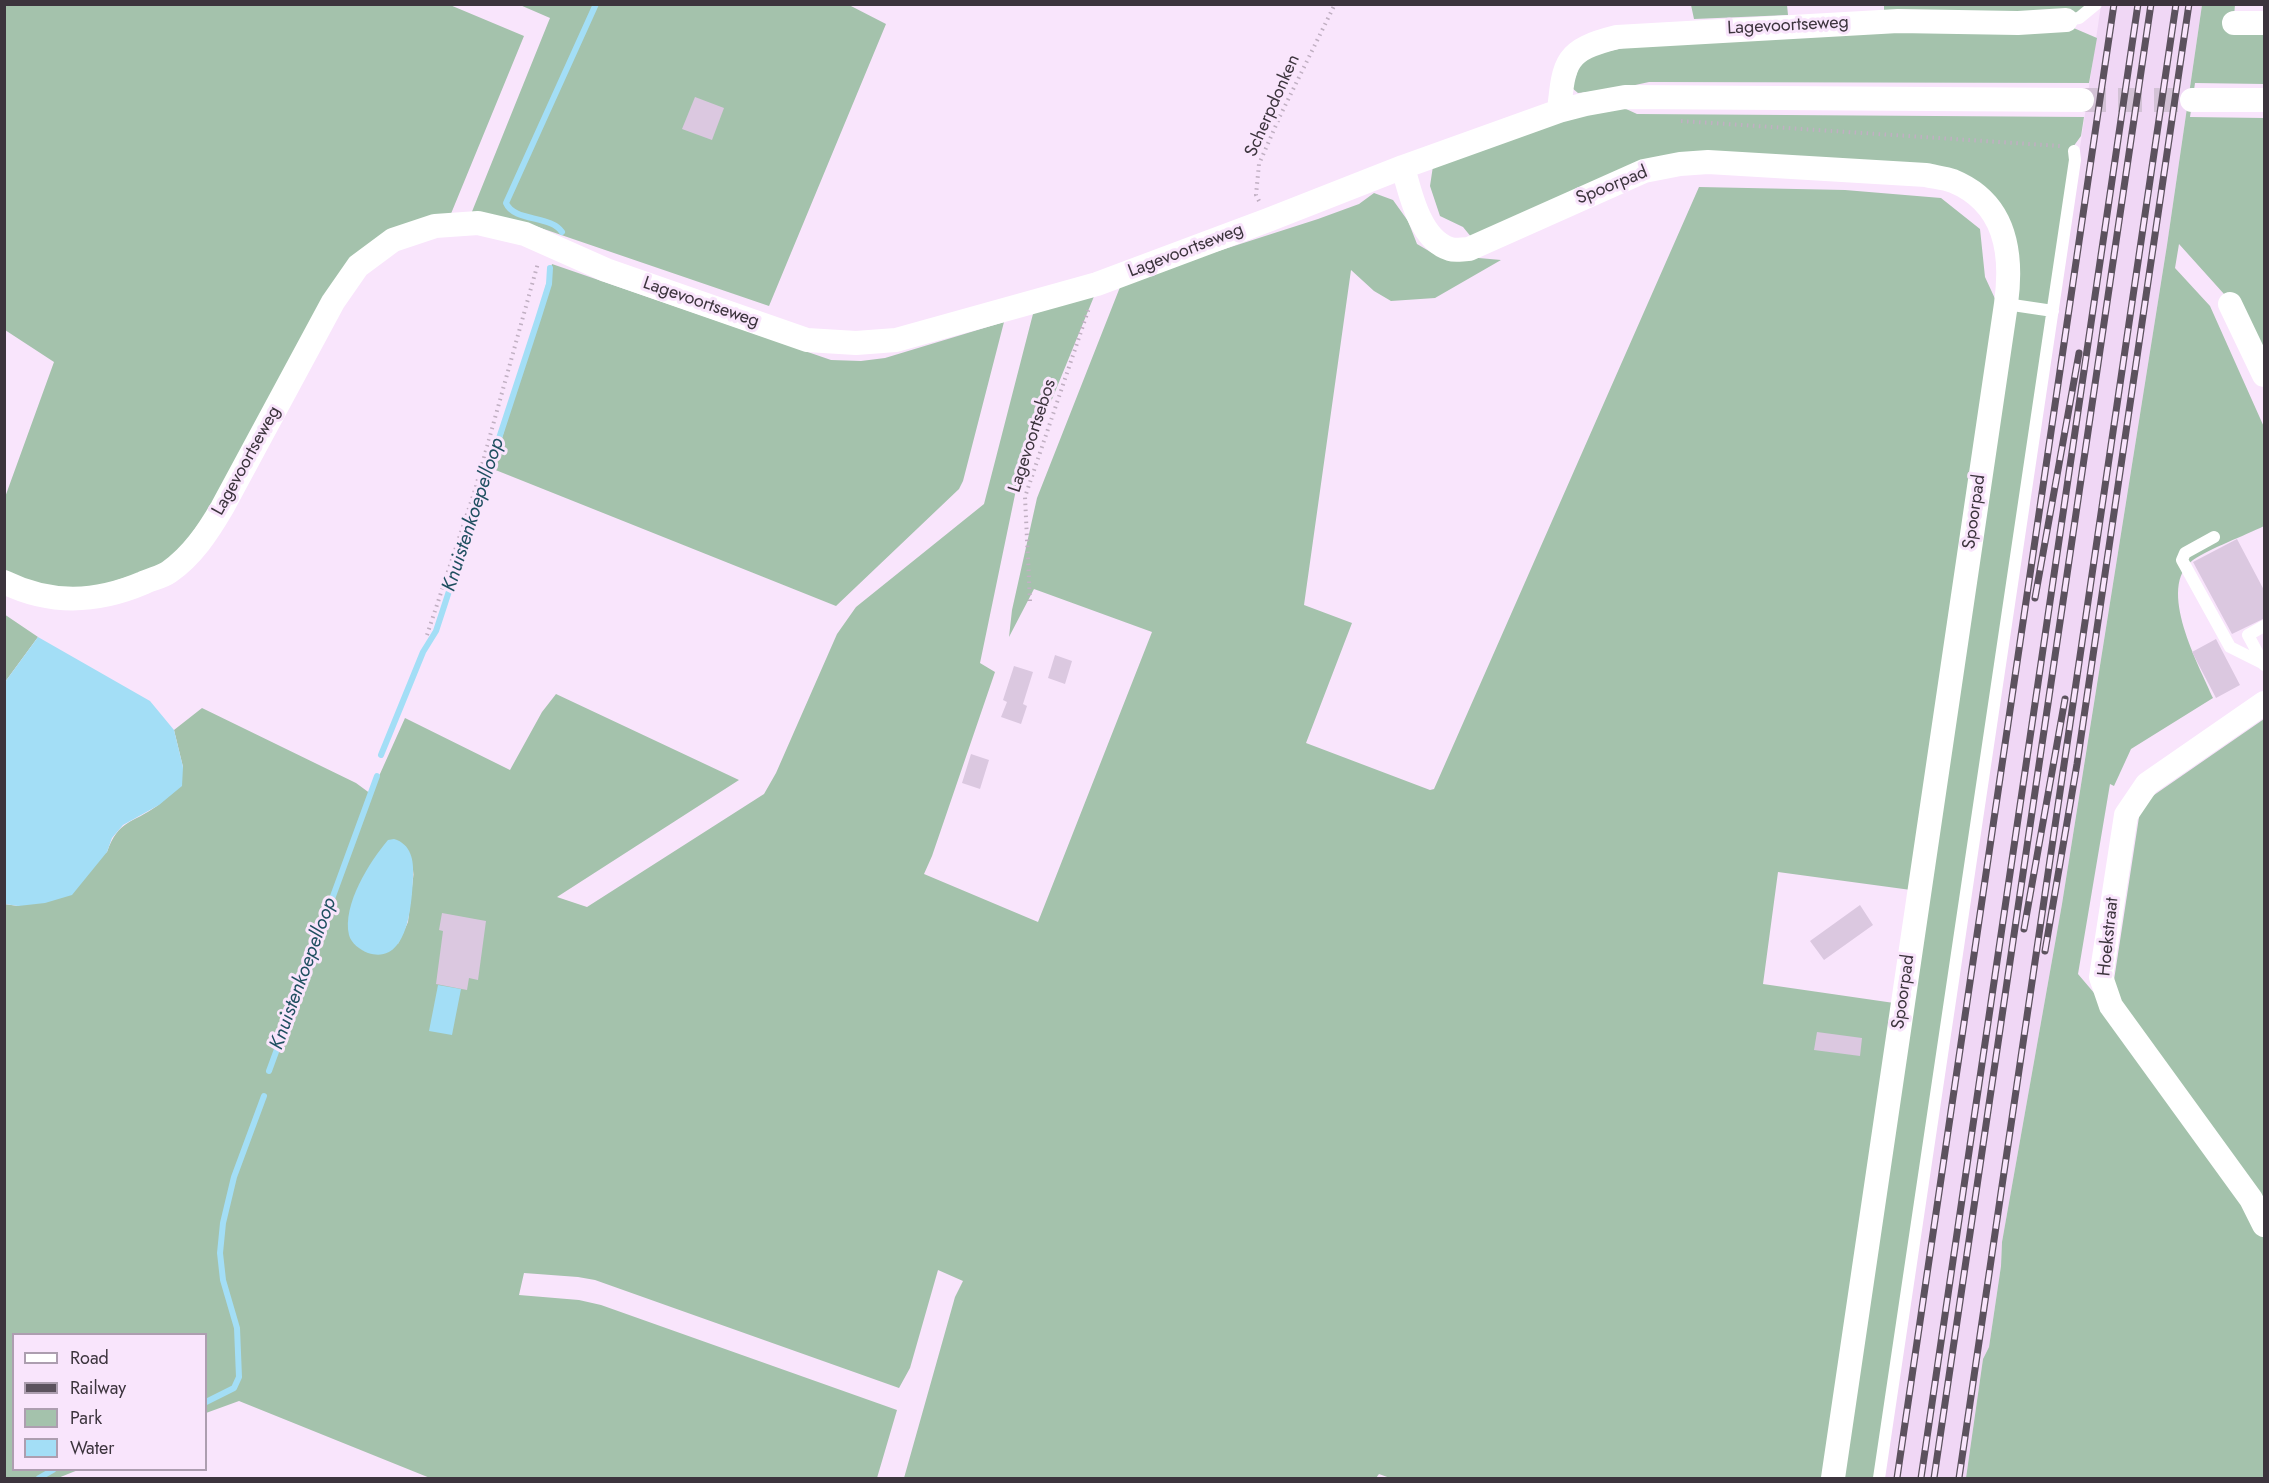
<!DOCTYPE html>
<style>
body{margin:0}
#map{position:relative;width:2269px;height:1483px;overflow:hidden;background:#f9e5fc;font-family:Jost,sans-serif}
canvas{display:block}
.frame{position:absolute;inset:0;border:6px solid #3c343d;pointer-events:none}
.legend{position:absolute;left:12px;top:1333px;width:195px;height:138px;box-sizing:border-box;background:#f9e5fc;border:2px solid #ad9eb0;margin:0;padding:8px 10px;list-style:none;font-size:18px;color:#3c343d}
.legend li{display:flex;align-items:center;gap:12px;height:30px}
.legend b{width:30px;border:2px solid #ad9eb0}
</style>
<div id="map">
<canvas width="2269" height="1483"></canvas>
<div class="frame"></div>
<ul class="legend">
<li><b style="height:8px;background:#fff"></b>Road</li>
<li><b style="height:8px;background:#5c525e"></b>Railway</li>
<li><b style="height:16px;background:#a4c2ac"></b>Park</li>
<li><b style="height:16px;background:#a3def6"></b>Water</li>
</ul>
</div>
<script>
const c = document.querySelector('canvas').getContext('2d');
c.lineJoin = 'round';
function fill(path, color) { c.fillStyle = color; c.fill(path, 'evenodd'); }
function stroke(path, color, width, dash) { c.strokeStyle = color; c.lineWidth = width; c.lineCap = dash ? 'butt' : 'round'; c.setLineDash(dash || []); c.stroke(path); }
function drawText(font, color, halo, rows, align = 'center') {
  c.font = font + ' Jost,sans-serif'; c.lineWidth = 6; c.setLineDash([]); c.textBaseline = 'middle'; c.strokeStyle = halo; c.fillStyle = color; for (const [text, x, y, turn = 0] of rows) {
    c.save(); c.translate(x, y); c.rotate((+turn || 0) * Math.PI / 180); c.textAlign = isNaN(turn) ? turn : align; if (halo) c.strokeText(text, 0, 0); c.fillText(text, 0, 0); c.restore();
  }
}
const built = new Path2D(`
 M2101 5H2202L2167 245 2088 740 2062 904 2002 1242 2001 1266 1989 1347 1983 1359 1966 1478H1884Z`);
const green = new Path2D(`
 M5 5H450L524 36 448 221 375 245 245 461 169 564 79 592 5 582 4 500 54 362 5 330Z
 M520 5H849L886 24 769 306 532 225 469 219 550 18Z
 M1691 5H1787L1788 15 1694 19Z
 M1884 5H2088L2078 12 2067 15 1884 10Z
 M2202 5H2235L2234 16 2264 30V84L2195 83 2190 117 2264 118V371L2233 304 2179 244 2175 268 2210 306 2264 427V526C2244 536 2211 548 2193 560 2155 587 2200 667 2213 698L2131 749 2114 786 2110 784 2078 974 2106 1007 2264 1232V1478H1966L1983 1359 1989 1347 2001 1266 2002 1242 2062 904 2167 245Z
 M2069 26 2097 38 2089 83 1649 82 1617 89 1578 93 1572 88 1582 57 1651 42Z
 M1624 108 1637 114 2084 117 2081 136 2073 147 1875 1478H1840L2018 278 1984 189 1709 154 1472 238 1463 227 1440 216 1430 186 1433 166 1547 120Z
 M1699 187 1845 190 1941 198 1980 229 1985 277 1997 303 1911 890 1778 872 1763 984 1894 1003 1824 1478H1390L1379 1474 1376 1478H904L955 1297 963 1281 938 1270 910 1368 899 1388 595 1280 578 1277 524 1273 519 1295 579 1300 601 1305 897 1410 877 1478H430L239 1401 206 1413V1334H14V1470H78L58 1478H5L4 904 18 906 107 852C119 819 132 824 157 806 168 798 176 779 183 767L174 730 202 708 356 783 371 794 405 718 510 770 542 712 556 694 739 780 557 897 587 907 764 794 776 773 837 634 856 607 984 504 1034 310 1095 294 1017 485 980 663 995 672 932 856 924 874 1038 922 1152 632 1034 589 1009 637 1012 610 1037 498 1122 282 1318 219 1359 204 1374 193 1393 200 1408 221 1417 244 1434 254 1501 260 1435 298 1391 301 1374 291 1351 270 1304 605 1352 623 1306 743 1430 790 1434 789ZM414 870 408 922 398 944Z
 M552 264 831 360 861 361 885 358 1004 322 963 481 959 489 836 606 493 469Z
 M4 614 38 637 5 682H4Z
 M2264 719V1213L2112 993 2141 804Z`);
const water = new Path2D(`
 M38 637 150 701 174 730 183 767 182 786 159 805 123 825 112 838 107 852 72 895 45 903 18 906 5 904V682Z
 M394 839C411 844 414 860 413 876 412 901 409 966 368 953 360 950 351 943 349 935 342 905 370 861 388 840Z
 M438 985 461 989 452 1035 429 1031Z`);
const stream = new Path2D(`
 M562 232C551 215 514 222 506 203L596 4
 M381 755 423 652 436 631 538 319 549 284 550 268
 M269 1071 377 776
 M206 1402 234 1388 239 1377 237 1328 223 1280 220 1253 223 1223 234 1177 264 1096
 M39 1478 53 1470`);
const building = new Path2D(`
 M695 97 724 108 712 140 682 129Z
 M2237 539 2265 592V618L2232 634 2193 562Z
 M2216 639 2240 685 2216 698 2192 652Z
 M1055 655 1072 661 1065 684 1048 678Z
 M1014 666 1033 672 1023 704 1027 706 1021 724 1001 717 1007 702 1003 700Z
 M971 754 989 760 980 789 962 783Z
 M1860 905 1873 925 1824 960 1810 941Z
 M442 913 486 921 478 980 469 978 467 990 436 984 443 931 439 930Z
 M1817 1032 1862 1038 1860 1056 1814 1050Z`);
const streetTunnel = new Path2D(`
 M2082 100H2192`);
const path = new Path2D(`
 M1681 121 2060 146
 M1259 201 1256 195 1259 164 1280 116 1335 4
 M1030 601 1025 497 1089 308
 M427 635 475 490 538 263`);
const lane = new Path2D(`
 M2066 20 2079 18 2096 4
 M2006 304 2053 311
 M2214 537 2185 553 2182 560 2230 647 2262 663
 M2264 665 2248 635 2264 626
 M1879 1478 2075 160 2074 151`);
const street = new Path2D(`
 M2234 23H2264
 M2192 100H2264
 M1559 111C1564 61 1565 50 1617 37L1898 21 2018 23 2066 20
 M1403 167C1410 193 1420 240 1450 249 1456 251 1462 249 1469 249L1644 171 1680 164 1708 162 1926 175C1934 177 1945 178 1953 181 2006 203 2013 253 2006 304L1833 1478
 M2230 304 2264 375
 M4 582C51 605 96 603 143 583 151 579 162 577 169 572 192 556 208 532 222 508L333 302 358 266 393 240 435 226 478 223 525 234 606 270 807 340 856 343 896 340 1097 284 1268 220 1403 167 1559 111 1586 104 1625 97 2082 100
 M2264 703 2147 784 2126 815 2101 977 2111 1006 2251 1199 2264 1225`);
const rail = new Path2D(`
 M2035 598 2079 353
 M2024 929 2065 699
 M2045 951 2077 764 2189 4
 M1897 1478 2114 4
 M1921 1478 2138 4
 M1934 1478 2151 4
 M1959 1478 2176 4`);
const streetNames = [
 ["Lagevoortseweg",1788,26,-3],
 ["Scherpdonken",1273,106,-66],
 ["Spoorpad",1612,186,-22],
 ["Lagevoortseweg",1186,251,-21],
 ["Lagevoortseweg",701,303,19],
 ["Lagevoortsebos",1033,436,-72],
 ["Lagevoortseweg",247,461,-61],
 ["Spoorpad",1975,512,-82],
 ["Hoekstraat",2109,937,-84],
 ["Spoorpad",1904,992,-82]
];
const waterNames = [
 ["Knuistenkoepelloop",474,515,-72],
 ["Knuistenkoepelloop",304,974,-70]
];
fill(built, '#f0d7f5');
fill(green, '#a4c2ac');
fill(water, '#a3def6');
stroke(stream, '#a3def6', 6);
fill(building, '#dbc8e0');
stroke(streetTunnel, '#d3c2d6', 24, [24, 12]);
stroke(path, '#c0afc2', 4, [1.5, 4.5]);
stroke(lane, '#fff', 12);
stroke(street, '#fff', 24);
stroke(rail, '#5c525e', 7);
stroke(rail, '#f9e5fc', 4.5, [14]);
drawText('18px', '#3c343d', '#f9e5fc', streetNames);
drawText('italic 20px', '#1f4f60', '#f9e5fc', waterNames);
</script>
